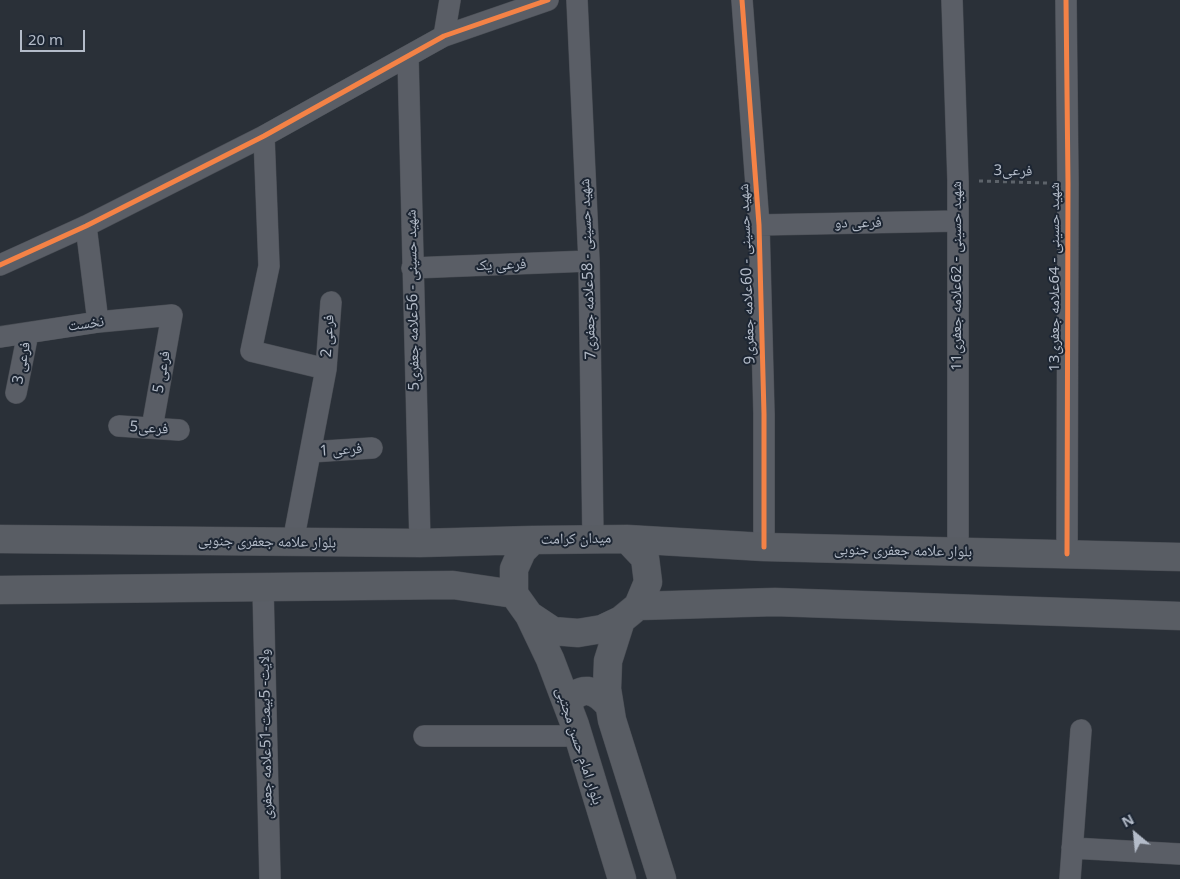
<!DOCTYPE html>
<meta charset="utf-8">
<style>
body{margin:0}
#map{position:relative;width:1180px;height:879px;overflow:hidden;background:#2a3038;font-family:"Noto Sans",sans-serif}
canvas{display:block}
.north{position:absolute;left:1110px;top:809px;width:50px;height:50px;-webkit-text-stroke:4px #1d2633;paint-order:stroke;rotate:332deg;font-size:14px;font-weight:700;line-height:20px;text-align:center;color:#b4bcc9}
.north::after{content:'';display:block;margin:auto;width:18px;height:22px;background:#b4bcc9;clip-path:polygon(50% 0,100% 100%,50% 72%,0 100%)}
.scale{position:absolute;left:20px;top:30px;width:65px;height:22px;box-sizing:border-box;border:2px solid #b4bcc9;border-top:0;padding-left:6px;font-size:15px;line-height:18px;white-space:nowrap;color:#b4bcc9;-webkit-text-stroke:4px #1d2633;paint-order:stroke}
</style>
<div id="map">
<canvas width="1180" height="879"></canvas>
<div class="north">N</div>
<div class="scale">20 m</div>
</div>
<script>
const c = document.querySelector('canvas').getContext('2d');
c.lineJoin = 'round';
function stroke(path, color, width, dash) { c.strokeStyle = color; c.lineWidth = width; c.lineCap = dash ? 'butt' : 'round'; c.setLineDash(dash || []); c.stroke(path); }
function drawText(font, color, halo, rows, align = 'center') {
  c.font = font + ' "Noto Sans","Noto Naskh Arabic",sans-serif'; c.lineWidth = 4; c.setLineDash([]); c.textBaseline = 'middle'; c.strokeStyle = halo; c.fillStyle = color; for (const [text, x, y, turn = 0] of rows) {
    c.save(); c.translate(x, y); c.rotate((+turn || 0) * Math.PI / 180); c.textAlign = isNaN(turn) ? turn : align; if (halo) c.strokeText(text, 0, 0); c.fillText(text, 0, 0); c.restore();
  }
}
const path = new Path2D(`
 M979 181 1047 183`);
const minor = new Path2D(`
 M577 0 589 261 593 539
 M742 0 759 225 764 414V547
 M952 0 958 181V552
 M1066 0 1068 183 1067 554
 M444 36 450 0
 M408 57 420 543
 M264 136 269 266 251 351 326 369 293 542
 M759 225 957 221
 M86 226 98 322
 M0 265 86 226 264 136 444 36 548 0
 M412 268 589 261
 M0 337 98 322 172 315 152 428
 M326 369 331 302
 M16 393 28 333
 M119 426 179 430
 M310 452 372 448
 M263 588 270 879
 M424 736H578
 M1072 848 1180 854
 M1070 879 1081 730`);
const secondary = new Path2D(`
 M0 539 420 543 533 540
 M627 539 764 547 1180 557
 M0 590 453 585 514 594
 M638 606 775 602 1180 616
 M529 615 553 631 578 633 602 629 621 620 638 606 648 582 645 558 627 539 533 540 522 551 514 569V594L529 615 550 659 575 725 622 879
 M621 620 608 661 607 689 612 720 662 879
 M567 704C581 684 595 689 609 705`);
const cycleway = new Path2D(`
 M742 0 759 225 764 414V547
 M1066 0 1068 183 1067 554
 M0 265 86 226 264 136 444 36 548 0`);
const streetNames = [
 ["فرعی3",1013,171,1],
 ["فرعی دو",858,223,-1],
 ["فرعی یک",501,265,-2],
 ["7شهید حسینی - 58علامه جعفری",588,269,-92],
 ["9شهید حسینی - 60علامه جعفری",747,274,-92],
 ["11شهید حسینی - 62علامه جعفری",957,276,-90],
 ["13شهید حسینی - 64علامه جعفری",1055,277,-90],
 ["5شهید حسینی - 56علامه جعفری",413,300,-91],
 ["نخست",86,324,-8],
 ["فرعی 2",328,336,-86],
 ["فرعی 3",22,363,-79],
 ["فرعی 5",162,372,-80],
 ["فرعی5",149,428,4],
 ["فرعی 1",341,450,-4],
 ["میدان کرامت",576,539,-1],
 ["بلوار علامه جعفری جنوبی",267,542,1],
 ["بلوار علامه جعفری جنوبی",903,551,1],
 ["ولایت- 5بیعت-51علامه جعفری",266,734,-91],
 ["بلوار امام حسن مجتبی",579,746,72]
];
stroke(minor, '#484c53', 22);
stroke(secondary, '#484c53', 29);
stroke(path, '#5d636a', 3, [4, 4]);
stroke(minor, '#5a5e66', 21);
stroke(secondary, '#595d64', 28);
stroke(cycleway, '#f48246', 5);
drawText('15px', '#b4bcc9', '#1d2633', streetNames);
</script>
